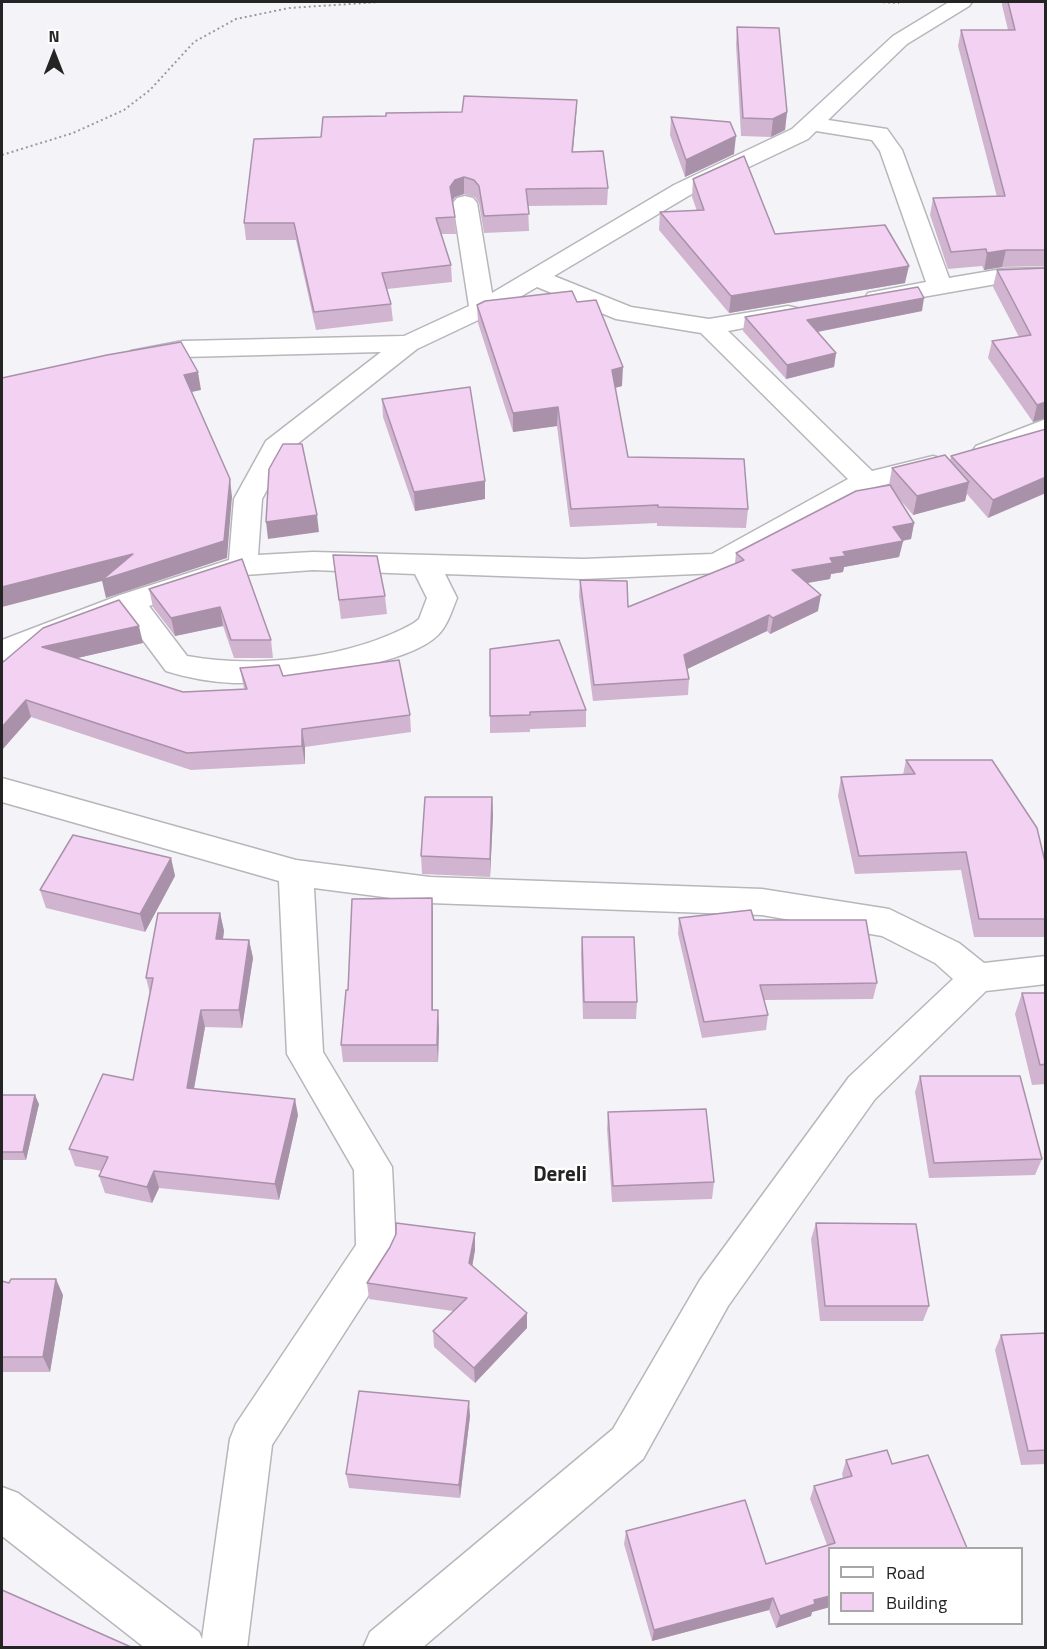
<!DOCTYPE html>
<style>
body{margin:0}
#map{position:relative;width:1047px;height:1649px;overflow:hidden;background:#f4f4f8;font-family:"Titillium Web",sans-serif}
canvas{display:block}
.frame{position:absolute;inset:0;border:3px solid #242425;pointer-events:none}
.legend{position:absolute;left:828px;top:1547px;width:195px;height:78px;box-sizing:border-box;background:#fff;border:2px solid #a7a7a8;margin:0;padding:8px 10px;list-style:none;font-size:18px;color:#242425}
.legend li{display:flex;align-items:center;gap:12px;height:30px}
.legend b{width:30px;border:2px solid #a7a7a8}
.north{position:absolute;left:24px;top:24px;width:60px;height:60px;-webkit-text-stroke:4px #fff;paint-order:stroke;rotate:0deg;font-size:16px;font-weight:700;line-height:24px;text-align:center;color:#242425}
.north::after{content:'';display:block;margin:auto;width:21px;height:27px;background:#242425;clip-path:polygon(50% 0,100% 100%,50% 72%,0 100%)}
</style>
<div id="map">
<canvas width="1047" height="1649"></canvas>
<div class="frame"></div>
<ul class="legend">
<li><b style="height:8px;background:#fff"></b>Road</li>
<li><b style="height:16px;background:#f2d1f2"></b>Building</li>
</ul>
<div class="north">N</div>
</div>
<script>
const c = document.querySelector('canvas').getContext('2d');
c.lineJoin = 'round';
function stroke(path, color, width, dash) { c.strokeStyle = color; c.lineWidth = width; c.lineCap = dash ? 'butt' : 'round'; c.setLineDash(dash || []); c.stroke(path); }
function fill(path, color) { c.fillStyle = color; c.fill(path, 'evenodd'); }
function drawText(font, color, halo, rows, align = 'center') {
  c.font = font + ' "Titillium Web",sans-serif'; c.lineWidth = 4.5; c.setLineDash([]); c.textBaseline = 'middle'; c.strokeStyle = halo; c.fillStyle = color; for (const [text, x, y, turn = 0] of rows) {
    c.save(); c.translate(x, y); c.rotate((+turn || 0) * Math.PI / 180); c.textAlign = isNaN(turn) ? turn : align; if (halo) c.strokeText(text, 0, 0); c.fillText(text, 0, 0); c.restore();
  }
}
const path = new Path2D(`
 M878 2 899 3
 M2 155 73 133 124 110 150 90 194 42 236 19 289 8 380 2`);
const street = new Path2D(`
 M949 2H972L969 6 907 44 828 120 887 129 902 150 949 278 1002 269 1046 268V282L1002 283 877 305 868 303 865 298 868 293 926 282 880 151 872 140 816 131 808 139 690 195 554 276 631 307 709 319 788 306 797 308 800 313 797 318 728 331 872 471 933 456 943 459 947 465 943 471 875 487 728 570 718 573 583 579 445 574 457 598C452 610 448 625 438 635 408 666 278 684 234 683 211 682 188 678 166 671L124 615 2 661V640L120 595 229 560 234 499 266 441 381 352 183 357 140 364 131 361 127 356 131 351 183 341 404 336 469 306 453 203 457 198 465 196 473 198 477 203 492 293 674 185 792 129 893 36ZM537 287 616 319 701 333 848 479 712 554 583 559 313 552 258 555 262 499 287 452 417 349 491 314ZM313 570 415 574 427 598 419 619 414 623C352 658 257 669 187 656L149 606 245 575Z
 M1046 419V437L986 460 976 458 972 452 976 446Z
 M2 778 296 860 430 877 762 889 889 909 959 943 984 963 1046 956V984L986 991 875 1099 728 1306 643 1459 422 1648H363L370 1632 613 1429 700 1280 849 1077 953 979 935 963 882 936 762 915 430 903 314 888 323 1052 392 1167 396 1249 390 1262 272 1445 247 1648H145L2 1536V1487L18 1493 199 1632 202 1639 230 1439 236 1424 356 1245 354 1170 287 1054 279 881 2 802Z`);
const wall = new Path2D(`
 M1002 2H1046V266L1002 267 984 270 982 266 948 269 930 215 933 198 997 197 958 46 961 30H1008L1002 5Z
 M737 27 787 112 785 130 771 137 741 136 736 44Z
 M577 100 576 116 573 152 608 188 607 205 528 206 529 231 484 233 479 203 475 197 464 194 455 197 452 201 455 217 456 234H441L451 265 452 282 387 289 391 304 393 321 316 330 296 240H246L244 223 321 137 386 116 462 112Z
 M671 117 734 154 685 177 670 135Z
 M693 179 775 234 905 283 729 313 659 230 660 212 697 211 692 197Z
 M1046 268V418L1033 422 988 358 992 341 1019 337 993 287 997 270Z
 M577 302 622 386 615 388 628 457 748 509 746 528 657 526V523L570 527 557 426 513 432 478 323 477 305Z
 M922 311 818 332 836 353 834 367 786 379 743 331 745 317Z
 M382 399 485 499 415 511 383 417Z
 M1046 429 988 518 967 494 965 501 913 515 896 495 914 523 911 539 903 541 899 557 844 567 843 572 831 574 830 579 807 583 818 611 770 634 767 631 687 669 689 679 688 695 593 701 579 596 580 580 628 607 735 564 736 553 889 485 892 468 950 461 951 456Z
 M333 555 385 596 387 614 341 619Z
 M242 559 271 640 273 658H234L223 626 175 636 153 607 149 589Z
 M143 643 77 658 183 692 244 689 240 668 283 676 410 715 411 732 305 747V764L191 770 31 717 2 750V663Z
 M490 649 586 710V727L530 729V732L490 733Z
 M906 760 1046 866V937H974L961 870 855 874 838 796 841 777 903 775Z
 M492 797 493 816 490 877 422 874 421 856Z
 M171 858 175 876 145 932 46 908 40 890Z
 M432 898 433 916V1010L439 1028 438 1062H343L341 1045 348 990Z
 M220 913 224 931 223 940H249L253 958 242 1028 205 1027 194 1089 298 1115 279 1200 159 1188 152 1203 105 1193 99 1176 102 1171 75 1166 69 1149 133 1080 150 994 146 978Z
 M679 918 754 920 877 983 873 999 764 1000 768 1015 766 1030 702 1038 678 934Z
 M582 937 637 1002 636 1019H583L581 955Z
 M1022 993H1046V1084L1032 1085 1015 1014Z
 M920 1076 1042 1159 1035 1175 929 1178 915 1092Z
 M2 1095 39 1104 26 1160H2Z
 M608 1112 714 1182 712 1199 612 1202 607 1129Z
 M816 1223 929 1306 923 1321H820L811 1239Z
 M475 1250 472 1266 527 1328 475 1383 434 1347 433 1331 453 1311 369 1299 367 1283Z
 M2 1281 63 1295 50 1372H2Z
 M1046 1333V1464L1021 1465 995 1350 1001 1335Z
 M470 1416 460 1498 349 1488 346 1474Z
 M928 1455 830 1548V1607L812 1612 811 1616 776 1628 769 1610 652 1641 624 1544 626 1531 766 1564 827 1545 810 1499 814 1486 843 1478 842 1474 846 1460 892 1464Z`);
const shadedWall = new Path2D(`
 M577 100 576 116 571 168 572 152Z
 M787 112 785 130 771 137 773 119Z
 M736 136 734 154 685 177 686 160Z
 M464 177V194L455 197 451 203 450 187 455 180Z
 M1006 250 1002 267 984 270 987 253Z
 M909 266 905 283 729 313 731 296Z
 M924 298 922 311 806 334 807 320Z
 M836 353 834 367 786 379 787 365Z
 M623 367 622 386 611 389 612 370Z
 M198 372 201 390 187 393 184 375Z
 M1046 402V418L1033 422 1037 405Z
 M558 407 557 426 513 432V413Z
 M1046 477V493L988 518 993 500Z
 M230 479 232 497 227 558 106 598 102 581 2 607V587Z
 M485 481V499L415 511 414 492Z
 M969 482 965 501 913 515 917 496Z
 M317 515 319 532 268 539 266 522Z
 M914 523 911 539 890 543 893 527Z
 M903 541 899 557 844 567 843 572 831 574 830 579 790 586 792 570 830 558 843 552Z
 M821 595 818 611 770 634 773 618Z
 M220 607 223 626 175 636 171 618Z
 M769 615 767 631 683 671 684 655Z
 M139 626 143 643 47 665 42 647Z
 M26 700 31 717 2 750V727Z
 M302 729 305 747V764L302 746Z
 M492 797 493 816 490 877V859Z
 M171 858 175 876 145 932 140 914Z
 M432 898 433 916V1028L432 1010Z
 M220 913 224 931 220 957 216 939Z
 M249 940 253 958 242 1028 239 1010Z
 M201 1010 205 1027 191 1105 187 1088Z
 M438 1010 439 1028 438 1062 437 1045Z
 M35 1095 39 1104 26 1160 23 1152Z
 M295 1099 298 1115 279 1200 275 1184Z
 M154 1171 159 1188 152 1203 147 1187Z
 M475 1233V1250L470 1279 469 1263Z
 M56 1279 63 1295 50 1372 43 1357Z
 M527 1313V1328L475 1383 474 1368Z
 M469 1401 470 1416 460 1498 459 1485Z
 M830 1596V1607L812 1612 811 1616 776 1628 780 1616 814 1600Z
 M773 1598 769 1610 652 1641 654 1630Z`);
const building = new Path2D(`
 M1008 2H1046V250H1006L987 253 986 249 951 252 933 198 1005 196 961 30H1015Z
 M737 27 779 28 787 112 773 119 743 118Z
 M464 96 577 100 572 152 603 151 608 188 526 189 529 214 484 216 479 186 474 180 464 177 455 180 450 187 455 217 436 218 451 265 382 273 391 304 314 312 294 223H244L254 139 321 137 323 117 386 116V113L462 112Z
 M671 117 730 122 736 136 686 160Z
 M744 156 775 234 885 225 909 266 731 296 660 212 704 210 693 179Z
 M1046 268V402L1037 405 992 341 1031 335 997 270Z
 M918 287 924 298 807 320 836 353 787 365 745 317Z
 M572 291 577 302 596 300 623 367 612 370 628 457 744 459 748 509 658 507V505L571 509 558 407 513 413 477 305 485 301Z
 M181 342 198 372 184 375 230 479 224 541 102 580 133 554 2 587V378L107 355Z
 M470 387 485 481 414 492 382 399Z
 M1046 429V477L993 500 951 456Z
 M283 444H302L317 515 266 522 269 469Z
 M945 455 969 482 917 496 892 468Z
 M890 485 914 523 893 527 903 541 843 552 846 556 830 558 833 563 792 570 821 595 773 618 769 615 684 655 689 679 594 685 580 580 627 581 628 607 744 560 736 553 856 491Z
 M333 555 377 556 385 596 339 600Z
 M242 559 271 640H231L220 607 171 618 149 589Z
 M119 600 139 626 42 647 183 692 247 689 240 668 279 665 283 676 399 660 410 715 302 729V746L187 753 26 700 2 727V663L43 628Z
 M559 640 586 710 530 712V715L490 716V649Z
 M906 760H992L1037 828 1046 866V919H979L966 852 859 856 841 777 915 774Z
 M425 797H492L490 859 421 856Z
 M73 835 171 858 140 914 40 890Z
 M432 898V1010H438L437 1045H341L346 990H348L352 899Z
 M751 910 754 920H866L877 983 760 985 768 1015 704 1022 679 918Z
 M158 913H220L216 939 249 940 239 1010H201L187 1088 295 1099 275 1184 154 1171 147 1187 99 1176 108 1157 69 1149 103 1074 133 1080 153 978H146Z
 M582 937H634L637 1002H584Z
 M1022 993H1046V1064L1040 1065Z
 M920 1076H1020L1042 1159 934 1163Z
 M2 1095H35L23 1152H2Z
 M706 1109 714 1182 613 1186 608 1112Z
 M396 1223 475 1233 469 1263 527 1313 474 1368 433 1331 467 1298 367 1283 390 1247 396 1234Z
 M816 1223 916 1224 929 1306H825Z
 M11 1279H56L43 1357H2V1281L9 1283Z
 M1046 1333V1450L1028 1451 1001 1335Z
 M359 1391 469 1401 459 1485 346 1474Z
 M887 1450 892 1464 928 1455 967 1548H830V1596L814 1600 815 1604 780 1616 773 1598 654 1630 626 1531 745 1500 766 1564 835 1543 814 1486 852 1476 846 1460Z
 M2 1590 131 1647H2Z`);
const quarterNames = [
 ["Dereli",560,1176]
];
stroke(street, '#b7b7bb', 3);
stroke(path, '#9b9b9d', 2, [2, 3]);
fill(street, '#fff');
fill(wall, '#d0b4d0');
fill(shadedWall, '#a992a9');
fill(building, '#f2d1f2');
stroke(building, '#a992a9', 1.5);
drawText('bold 21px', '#242425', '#fff', quarterNames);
</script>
